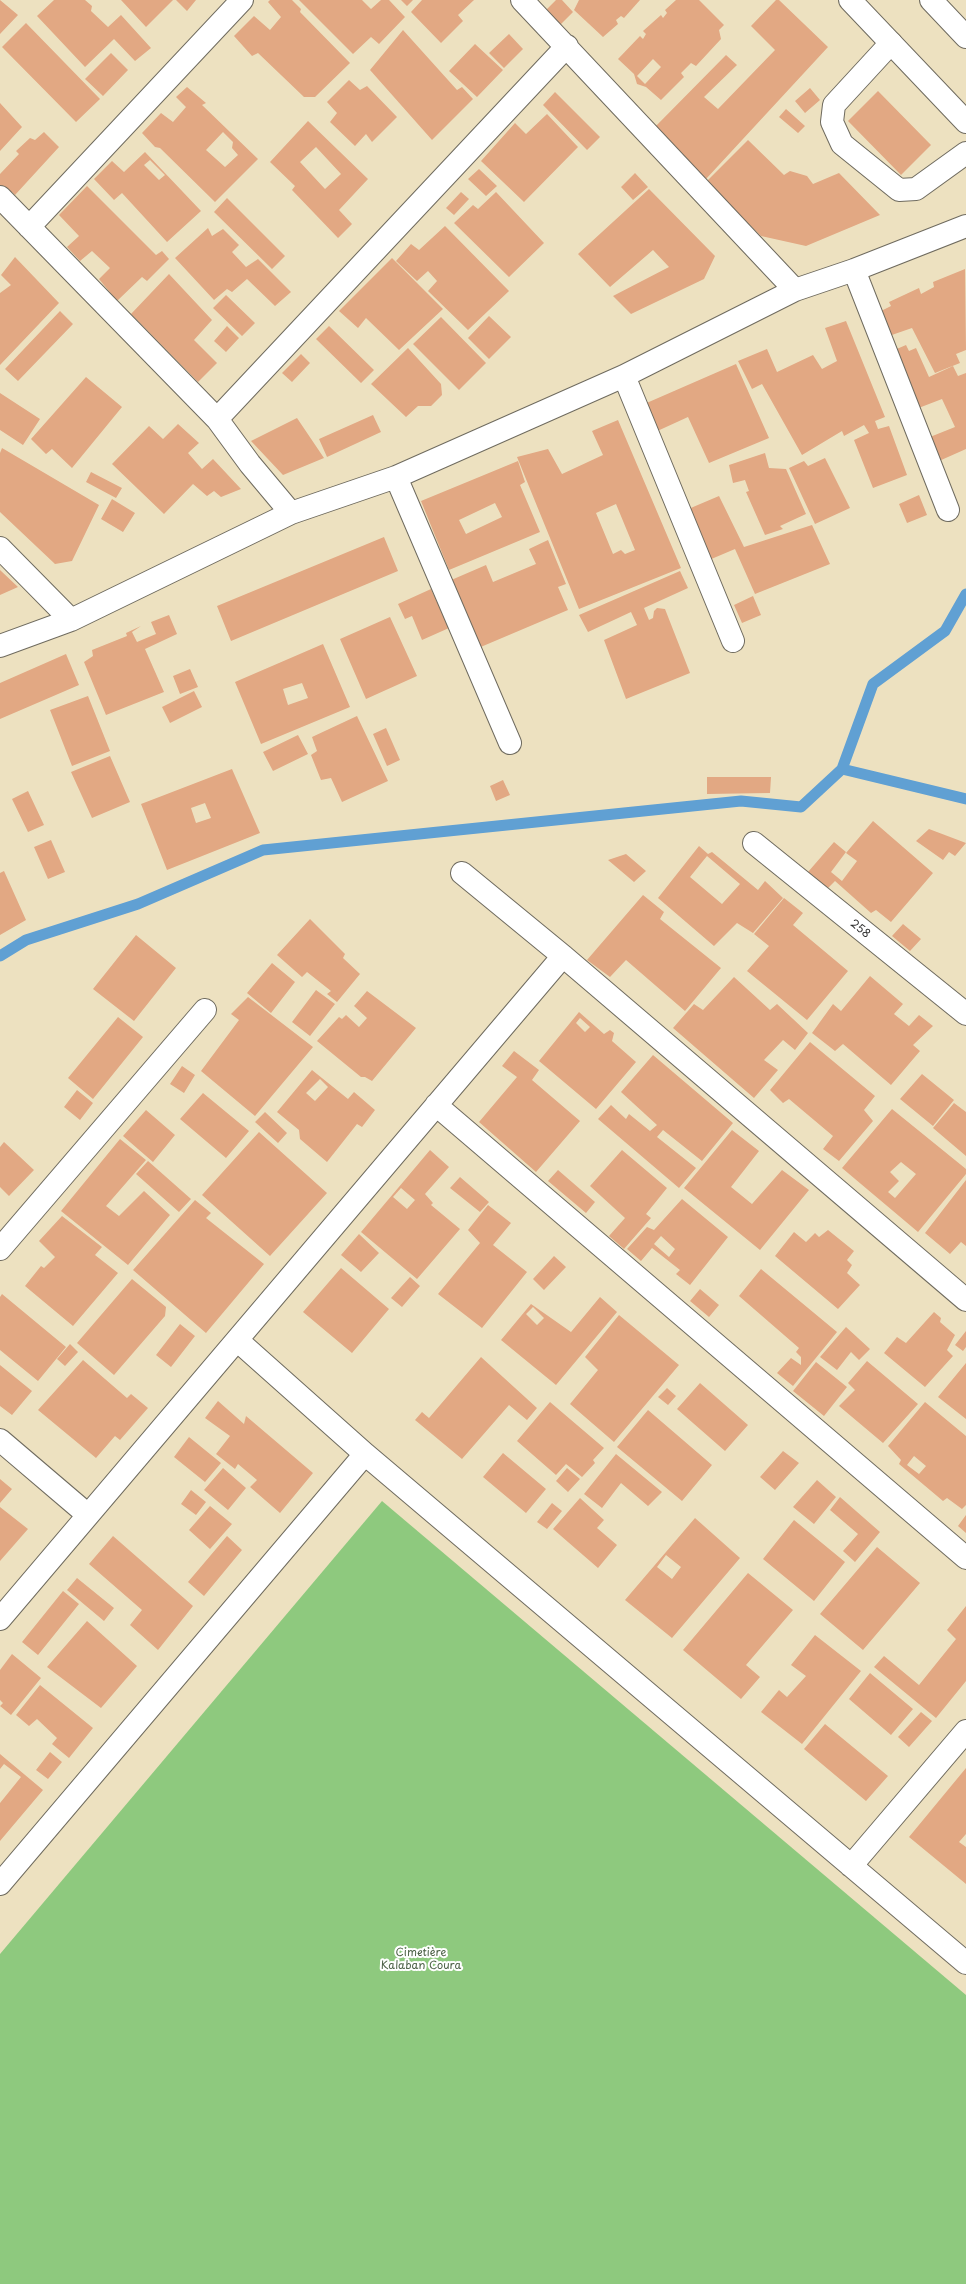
<!DOCTYPE html>
<meta charset="utf-8">
<style>
body{margin:0}
canvas{display:block;background:#ede1c0}
</style>
<canvas width="966" height="2284"></canvas>
<script>
const c = document.querySelector('canvas').getContext('2d');
c.lineJoin = 'round';
function fill(path, color) { c.fillStyle = color; c.fill(path, 'evenodd'); }
function stroke(path, color, width, dash) { c.strokeStyle = color; c.lineWidth = width; c.lineCap = dash ? 'butt' : 'round'; c.setLineDash(dash || []); c.stroke(path); }
function drawText(font, color, halo, rows, align = 'center') {
  c.font = font + ' "Playpen Sans",sans-serif'; c.lineWidth = 4; c.setLineDash([]); c.textBaseline = 'middle'; c.strokeStyle = halo; c.fillStyle = color; for (const [text, x, y, turn = 0] of rows) {
    c.save(); c.translate(x, y); c.rotate((+turn || 0) * Math.PI / 180); c.textAlign = isNaN(turn) ? turn : align; if (halo) c.strokeText(text, 0, 0); c.fillText(text, 0, 0); c.restore();
  }
}
const green = new Path2D(`
 M382 1501 966 1995V2284H0V1954Z`);
const stream = new Path2D(`
 M842 769 966 799
 M0 956 26 940 138 904 263 850 741 801 801 807 842 769 873 684 945 631 966 594`);
const building = new Path2D(`
 M0 0 18 15 0 34Z
 M54 0H85L92 6 91 11 108 27 121 15 151 48 135 61 114 39 85 67 37 16Z
 M121 0H173L146 27Z
 M176 0H196L187 11Z
 M270 0H292L301 9 300 12 350 63 315 97H304L258 53 252 56 234 36 254 16 270 30 281 17 268 2Z
 M299 0H362L371 9 381 0H389L405 17 379 44 371 37 353 54Z
 M401 0H413L407 6Z
 M422 0H474L458 15 463 21 441 43 411 12Z
 M556 0H562L573 12 559 26 544 12Z
 M579 0H640L624 18 621 16 616 20 618 24 603 37 574 10Z
 M676 0H699L724 25 719 30 721 39 696 66 691 63 681 73 684 77 661 100 646 87 637 84 634 74 618 59 640 36 643 39 646 34 643 31 661 15 663 18 667 13 665 10ZM653 59 661 67 645 84 637 76Z
 M776 0H779L828 47 706 179 653 129 726 55 737 65 704 97 718 109 775 50 751 26Z
 M26 23 100 99 76 122 2 47Z
 M403 30 457 90 462 87 473 99 432 140 370 70Z
 M509 34 523 49 504 68 489 53Z
 M475 44 503 70 477 97 449 71Z
 M111 53 128 70 103 96 85 79Z
 M349 80 360 90 367 86 397 117 372 142 366 134 355 146 330 122 337 113 327 102Z
 M187 87 206 103 202 105 258 159 215 202 160 148 155 147 142 133 161 113 173 122 186 107 176 97ZM223 132 233 142 232 148 238 155 225 167 206 150Z
 M810 88 820 100 805 113 795 101Z
 M878 91 931 145 901 175 848 121Z
 M555 92 600 137 587 150 543 105Z
 M0 103 22 127 0 151Z
 M786 109 805 126 798 133 779 117Z
 M547 114 578 147 524 202 481 161 515 123 526 134Z
 M308 121 368 179 339 210 352 224 338 238 292 190 295 186 270 162ZM316 147 341 174 325 189 300 162Z
 M44 132 59 147 15 195 12 192 9 195 0 188V174L19 154 16 151 30 138 35 140Z
 M748 140 784 175 790 171 807 176 813 184 839 173 880 215 806 246 761 236 706 182Z
 M145 152 201 211 167 242 122 193 114 200 94 179 112 161 124 172ZM150 160 165 175 159 180 144 165Z
 M479 169 497 186 486 196 468 179Z
 M635 173 648 187 633 200 621 187Z
 M87 186 156 255 162 251 169 259 147 281 142 277 117 301 99 279 110 268 92 251 80 261 67 247 79 236 59 215Z
 M649 189 715 256 704 279 631 314 613 296 669 267 653 250 610 287 578 254Z
 M461 192 469 199 454 215 446 208Z
 M496 192 544 243 509 277 454 223 473 205 478 209Z
 M227 198 285 256 272 269 214 212Z
 M445 226 509 291 468 330 428 291 437 281 428 271 417 281 396 261 411 244 419 250Z
 M208 228 212 236 223 229 239 245 232 252 246 267 258 259 291 292 275 306 247 279 232 292 227 289 214 300 175 258Z
 M15 257 59 303 0 365V293L11 285 1 275Z
 M392 258 443 309 399 350 366 318 358 328 339 311Z
 M965 269 966 350 956 354 960 363 935 373 912 328 886 337 877 313 891 306 889 302 919 288 921 294 934 287 933 282Z
 M169 274 212 320 194 340 217 363 198 382 131 314Z
 M226 295 255 323 242 336 213 308Z
 M60 311 73 324 18 381 5 369Z
 M489 316 511 337 489 359 468 338Z
 M441 317 486 363 459 390 413 344Z
 M846 321 885 417 875 421 878 429 889 426 907 475 873 488 854 440 869 433 864 425 844 436 842 431 802 455 762 384 752 389 738 361 767 349 777 372 813 355 822 369 837 361 825 328Z
 M227 326 239 338 226 352 214 341Z
 M329 326 374 370 361 383 316 339Z
 M906 345 909 351 916 348 929 377 953 366 958 376 966 373V449L939 461 930 437 955 427 942 399 916 409 892 351Z
 M408 348 441 384 442 395 431 406H418L406 417 371 384Z
 M301 354 310 363 292 382 282 373Z
 M736 364 769 438 709 463 688 417 653 433 642 405Z
 M86 377 122 407 72 468 52 449 46 454 31 439Z
 M0 393 40 419 23 445 0 430Z
 M373 415 381 432 327 457 319 439Z
 M297 418 324 458 283 475 251 441Z
 M618 420 681 568 579 609 517 457 548 449 562 474 603 455 592 431ZM616 504 635 550 625 554 621 550 613 554 596 513Z
 M178 424 199 443 188 453 202 469 213 459 241 489 221 497 214 491 207 496 193 484 164 514 112 464 149 426 163 439Z
 M2 448 99 505 72 561 55 564 0 512V453Z
 M765 453 769 468 786 469 806 514 780 526 783 529 765 535 746 492 749 491 745 480 733 483 729 465Z
 M825 458 850 508 815 524 789 468 804 461 808 466Z
 M518 461 525 482 520 485 540 532 449 570 421 501ZM495 503 502 517 466 534 459 520Z
 M91 472 122 488 116 498 86 482Z
 M919 495 927 515 907 523 899 504Z
 M719 496 744 547 812 525 830 564 755 594 735 549 709 560 686 510Z
 M112 499 135 513 123 532 101 519Z
 M384 537 398 571 231 641 217 606Z
 M548 540 566 584 558 587 568 610 476 649 449 581 486 565 493 582 536 564 529 549Z
 M0 570 18 587 0 595Z
 M680 571 688 588 644 608 649 620 653 618 654 611 657 608 665 609 690 673 626 699 604 640 637 625 631 612 588 632 579 615Z
 M431 589 449 628 422 640 412 616 405 619 398 604Z
 M753 596 761 615 742 623 734 605Z
 M169 615 177 634 145 649 164 692 106 715 84 662 93 656 92 650 127 636 126 633 141 626 132 632 137 642 156 634 151 622Z
 M390 617 417 676 366 699 340 639Z
 M323 644 350 707 261 744 235 682ZM302 683 308 698 288 705 283 689Z
 M66 654 79 685 0 719V683Z
 M190 669 198 687 180 694 173 676Z
 M194 691 202 707 170 723 162 707Z
 M88 696 110 751 72 766 50 710Z
 M357 716 388 781 342 802 331 778 321 780 311 755 317 751 312 737Z
 M386 728 400 760 387 766 373 734Z
 M298 735 308 754 273 771 263 752Z
 M110 756 130 802 92 818 71 772Z
 M232 769 260 833 167 870 141 804ZM205 803 211 818 196 823 191 808Z
 M707 777H771L770 793 707 794Z
 M503 780 510 795 496 801 490 786Z
 M28 791 44 825 28 832 12 799Z
 M873 821 933 873 891 922 876 910 871 913 835 881 825 891 808 872 834 842 846 852 831 872 842 881 857 861 846 853Z
 M929 829 966 843 955 856 949 852 943 860 916 841Z
 M51 840 65 872 48 879 34 847Z
 M699 846 708 854 712 852 758 890 765 881 783 898 753 933 737 923 714 946 658 898ZM707 856 740 884 722 904 690 877Z
 M626 854 646 871 634 882 608 860Z
 M4 871 26 920 0 935V873Z
 M643 895 664 912 660 919 721 968 685 1011 626 960 610 977 587 960Z
 M784 898 803 913 793 925 848 971 807 1020 747 971 769 946 754 934Z
 M310 919 345 954 343 958 360 974 337 1002 327 994 331 991 307 972 302 977 277 955Z
 M903 924 921 939 910 951 892 936Z
 M136 935 176 968 134 1021 93 989Z
 M272 963 295 982 271 1013 247 993Z
 M870 976 903 1004 894 1014 909 1026 919 1015 933 1026 913 1045 920 1051 891 1085 843 1044 835 1051 812 1033 833 1004 841 1011Z
 M734 977 770 1010 777 1004 808 1033 795 1050 783 1040 764 1060 778 1070 754 1098 673 1028 694 1004 703 1010Z
 M316 990 335 1004 310 1036 292 1022Z
 M367 991 416 1028 372 1081 365 1077H361L317 1041 339 1017 342 1019 346 1015 359 1027 367 1018 354 1006Z
 M248 997 313 1047 255 1116 201 1071 239 1020 231 1014Z
 M579 1012 604 1034 610 1030 614 1033 612 1041 636 1062 596 1109 539 1061ZM580 1018 590 1027 585 1032 576 1023Z
 M118 1017 143 1037 93 1099 68 1078Z
 M810 1042 875 1096 864 1110 873 1121 839 1161 823 1149 833 1136 789 1099 783 1103 770 1090Z
 M514 1051 539 1070 532 1080 580 1121 536 1172 479 1122 517 1077 502 1066Z
 M653 1055 733 1123 702 1161 663 1130 657 1137 696 1168 679 1188 598 1119 611 1105 626 1119 629 1114 650 1131 657 1125 621 1092Z
 M182 1066 195 1075 184 1093 170 1084Z
 M312 1070 348 1099 354 1092 375 1110 362 1127 357 1124 327 1162 300 1139 299 1130 277 1112ZM320 1079 328 1087 315 1101 306 1093Z
 M922 1074 954 1100 933 1126 900 1099Z
 M77 1090 93 1103 80 1120 64 1107Z
 M203 1093 249 1131 226 1158 180 1119Z
 M954 1103 966 1112V1156L933 1128Z
 M892 1109 966 1169V1174L918 1232 842 1168ZM901 1162 916 1174 895 1198 888 1192 899 1181 890 1172Z
 M146 1110 175 1135 153 1162 123 1136Z
 M265 1112 287 1133 278 1143 255 1122Z
 M732 1130 759 1151 731 1187 752 1204 782 1170 809 1190 760 1250 684 1188Z
 M259 1132 327 1193 270 1256 202 1195Z
 M120 1139 146 1160 106 1206 119 1216 144 1191 170 1215 128 1265 61 1211Z
 M4 1142 34 1170 9 1196 0 1187V1147Z
 M430 1150 449 1167 425 1194 433 1203 431 1205 460 1229 417 1279 361 1232ZM401 1188 415 1200 407 1209 393 1197Z
 M622 1150 667 1188 646 1214 651 1218 624 1249 609 1236 625 1218 590 1186Z
 M148 1161 191 1199 179 1212 136 1174Z
 M558 1170 595 1202 586 1213 548 1181Z
 M460 1177 489 1202 480 1212 450 1188Z
 M966 1180V1246L961 1242 950 1254 925 1233Z
 M682 1199 728 1237 690 1285 676 1274 680 1270 652 1248 641 1261 627 1249 647 1227 654 1230ZM661 1236 675 1249 669 1257 654 1244Z
 M195 1200 211 1213 206 1218 264 1264 206 1333 133 1270Z
 M488 1205 511 1223 493 1245 527 1272 482 1328 438 1294 480 1243 468 1230Z
 M62 1216 102 1247 95 1255 118 1273 73 1326 25 1286 41 1266 44 1268 55 1257 39 1241Z
 M828 1230 854 1251 847 1260 852 1265 847 1273 860 1285 838 1309 775 1256 794 1232 806 1242 815 1233 819 1237Z
 M359 1234 379 1253 361 1272 341 1255Z
 M554 1256 566 1267 544 1290 533 1279Z
 M341 1268 389 1309 352 1353 303 1312Z
 M761 1269 837 1332 793 1386 777 1373 791 1358 801 1365V1357L796 1352 799 1348 739 1296Z
 M410 1277 420 1286 402 1307 391 1298Z
 M132 1279 166 1307 165 1316 114 1375 77 1343Z
 M700 1289 719 1305 709 1317 690 1301Z
 M2 1294 66 1347 38 1381 0 1350V1297Z
 M600 1297 617 1312 556 1385 501 1340 531 1304 571 1332ZM533 1307 544 1318 537 1325 526 1314Z
 M934 1312 941 1318 940 1322 955 1335 947 1350 953 1356 925 1387 884 1353 897 1337 906 1343Z
 M619 1315 679 1365 614 1442 570 1404 598 1370 585 1357Z
 M180 1324 195 1336 171 1367 156 1355Z
 M846 1327 870 1349 859 1360 851 1352 837 1370 820 1357Z
 M966 1331V1347L963 1351 955 1345Z
 M70 1344 78 1352 65 1366 57 1359Z
 M481 1357 537 1408 527 1420 509 1405 462 1459 415 1420 422 1412 429 1418Z
 M83 1360 127 1398 131 1394 148 1408 120 1440 115 1436 96 1458 38 1410Z
 M867 1361 918 1404 883 1443 839 1406 855 1390 848 1383Z
 M816 1362 847 1387 824 1416 793 1391Z
 M966 1363V1419L938 1397Z
 M0 1365 32 1391 12 1415 0 1406Z
 M700 1383 748 1425 725 1451 677 1409Z
 M667 1388 676 1396 668 1405 658 1397Z
 M218 1401 244 1424 246 1416 313 1473 280 1513 250 1487 257 1480 238 1464 235 1469 216 1454 230 1436 205 1418Z
 M550 1402 604 1448 593 1460 595 1463 582 1477 566 1464 556 1475 517 1441Z
 M925 1402 966 1436V1505L962 1509 947 1498 943 1501 899 1464 901 1460 888 1446ZM914 1456 926 1466 919 1474 907 1465Z
 M648 1410 712 1465 682 1501 617 1447Z
 M189 1437 221 1463 205 1482 174 1457Z
 M783 1451 799 1463 775 1490 760 1477Z
 M503 1453 546 1489 526 1513 483 1477Z
 M616 1454 662 1492 648 1506 621 1483 602 1508 584 1494Z
 M223 1468 246 1488 228 1510 204 1490Z
 M567 1468 580 1479 568 1492 556 1481Z
 M0 1479 12 1489 0 1503Z
 M817 1480 836 1497 814 1524 793 1507Z
 M191 1490 206 1502 196 1515 181 1504Z
 M840 1497 880 1532 855 1562 843 1551 858 1534 830 1510Z
 M580 1498 604 1520 597 1528 617 1545 598 1568 553 1529Z
 M552 1503 562 1511 547 1529 537 1522Z
 M210 1506 232 1524 210 1549 189 1530Z
 M0 1507 28 1529 0 1561Z
 M966 1515V1533L958 1526Z
 M695 1518 740 1558 672 1638 625 1600ZM666 1555 681 1567 672 1579 657 1567Z
 M794 1520 845 1562 814 1601 763 1559Z
 M113 1536 193 1606 158 1650 130 1625 142 1610 89 1564Z
 M227 1536 242 1550 204 1596 188 1582Z
 M877 1547 920 1583 863 1650 820 1614Z
 M748 1573 793 1610 746 1665 760 1677 741 1699 683 1650Z
 M77 1578 114 1608 104 1621 67 1590Z
 M63 1591 79 1604 38 1655 22 1642Z
 M966 1606V1681L936 1718 874 1667 884 1656 919 1685 956 1639 947 1630Z
 M87 1621 137 1666 101 1708 47 1667Z
 M815 1635 861 1671 802 1744 761 1712 779 1690 787 1697 806 1676 791 1665Z
 M12 1654 41 1678 11 1715 0 1706 3 1703 0 1700V1670Z
 M870 1673 913 1709 891 1735 849 1699Z
 M40 1685 93 1728 69 1758 52 1744 57 1738 37 1719 29 1726 16 1715Z
 M921 1712 932 1721 909 1747 898 1737Z
 M825 1724 888 1776 866 1801 804 1749Z
 M50 1752 62 1762 48 1779 36 1770Z
 M0 1754 43 1790 0 1841V1803L21 1777 4 1764 0 1769Z
 M966 1768V1834L959 1842 966 1847V1884L909 1837Z`);
const minor = new Path2D(`
 M522 0 795 290
 M891 43 834 105 832 122 842 144 899 190 916 189 966 153
 M0 197 217 419 250 464 291 513
 M29 227 242 0
 M854 270 948 510
 M624 376 733 641
 M217 419 567 46
 M396 477 510 743
 M0 548 71 620
 M0 646 71 620 291 513 396 477 624 376 795 290 854 270 966 226
 M754 843 966 1014
 M462 873 563 956 966 1300
 M436 1105 966 1558
 M0 1249 205 1010
 M237 1340 365 1454 966 1963
 M0 1440 88 1515
 M0 1619 563 956
 M851 1866 966 1731
 M0 1884 365 1454`);
const major = new Path2D(`
 M850 0 966 122
 M931 0 966 37`);
const streetNames = [
 ["258",860,929,39]
];
const parkNames = [
 ["Cimetière",421,1953],
 ["Kalaban Coura",421,1966]
];
fill(green, '#8ec97e');
stroke(stream, '#60a0d3', 11);
fill(building, '#e2a883');
stroke(minor, '#6f6b5f', 24);
stroke(major, '#6f6b5f', 24);
stroke(minor, '#fff', 22);
stroke(major, '#fff', 22);
drawText('11px', '#2b2b2b', '#fff', streetNames);
drawText('11px', '#4e6248', '#fff', parkNames);
</script>
